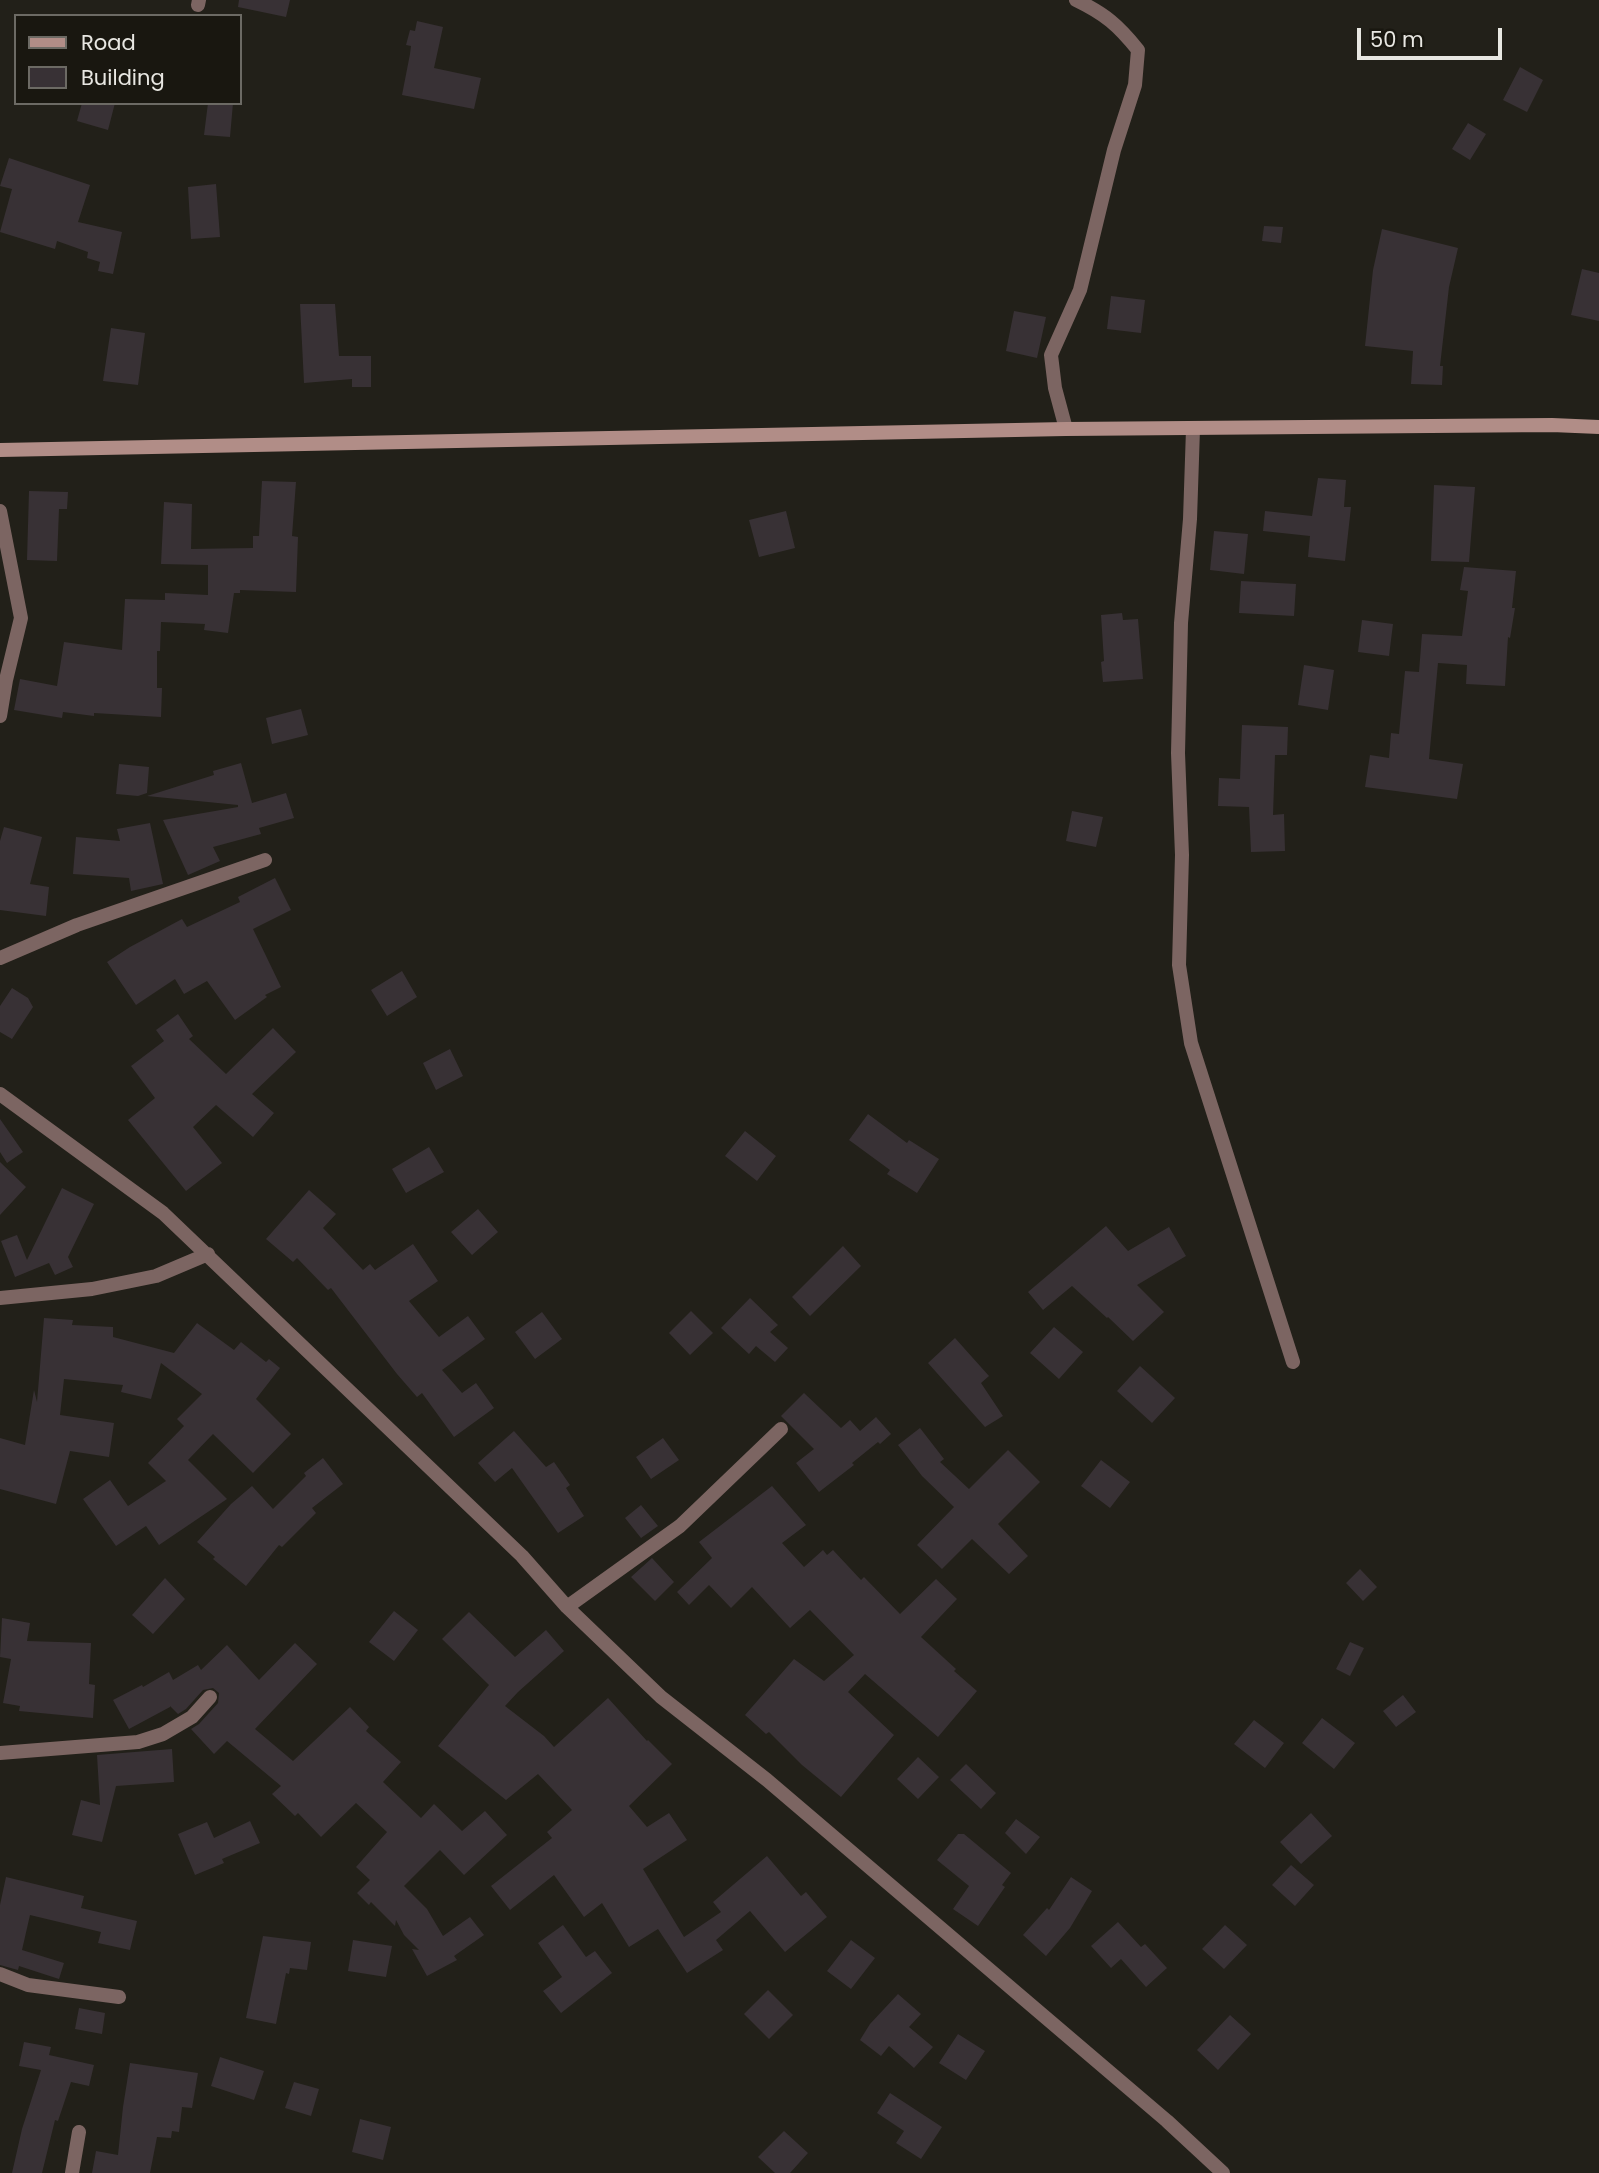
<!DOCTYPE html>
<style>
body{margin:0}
#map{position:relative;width:1599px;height:2173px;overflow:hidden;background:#222019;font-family:Poppins,sans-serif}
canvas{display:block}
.legend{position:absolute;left:14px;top:14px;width:228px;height:91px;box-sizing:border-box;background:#191710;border:2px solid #6c6a64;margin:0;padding:9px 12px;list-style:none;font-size:21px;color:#e8e7e2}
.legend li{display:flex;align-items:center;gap:14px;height:35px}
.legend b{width:35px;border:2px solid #6c6a64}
.scale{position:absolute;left:1357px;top:28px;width:145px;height:32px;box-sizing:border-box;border:4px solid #e8e7e2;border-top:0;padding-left:9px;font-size:21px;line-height:24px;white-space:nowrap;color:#e8e7e2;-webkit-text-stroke:5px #191710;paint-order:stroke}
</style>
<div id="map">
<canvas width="1599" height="2173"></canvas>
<ul class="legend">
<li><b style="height:9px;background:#b18d87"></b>Road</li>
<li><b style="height:19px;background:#383135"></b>Building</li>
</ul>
<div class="scale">50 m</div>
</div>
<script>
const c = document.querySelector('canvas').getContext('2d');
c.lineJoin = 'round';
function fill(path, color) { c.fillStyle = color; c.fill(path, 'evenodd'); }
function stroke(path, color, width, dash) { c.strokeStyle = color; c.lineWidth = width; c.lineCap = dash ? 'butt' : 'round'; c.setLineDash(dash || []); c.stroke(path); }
const building = new Path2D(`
 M239 0H290L286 17 238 7Z
 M417 21 443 27 434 68 481 78 474 109 402 95 410 54 411 46 406 45 410 30 415 31Z
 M1520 67 1543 80 1527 112 1503 100Z
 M82 103H115L108 130 77 121Z
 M208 103H233L230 137 204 135Z
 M1468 123 1486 134 1470 160 1452 149Z
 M9 158 90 185 78 222 122 232 113 274 98 271 100 262 87 258 88 252 57 241 55 249 0 232 12 189 0 186Z
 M216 184 220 237 191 239 188 187Z
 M1264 226 1283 227 1281 243 1262 241Z
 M1382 229 1458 248 1449 287 1440 366H1443L1442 385 1411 384 1413 351 1365 346 1373 270Z
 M1582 269 1599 273V321L1571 315Z
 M1111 296 1145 300 1141 333 1107 329Z
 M300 304H335L339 356H371V387H352V379L304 383Z
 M1014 311 1046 317 1037 358 1006 351Z
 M111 328 145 333 138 385 103 381Z
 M1318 478 1346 480 1344 507H1351L1345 561 1308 557 1310 536 1263 531 1265 511 1312 516Z
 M262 481 296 482 292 536 298 537 296 592 240 590V593H234L228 633 204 630 205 624 161 622 160 651H157V688H162L161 717 94 713V716L63 712 62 718 14 710 20 679 57 686 64 642 122 650 125 599 165 600V593L208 595V565L161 564 164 502 192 504 191 549 253 548V536H259Z
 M1434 485 1475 487 1469 562 1431 561Z
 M29 491 68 492 67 509H59L57 561 27 560Z
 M786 511 795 548 759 557 749 520Z
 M1214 531 1248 534 1244 574 1210 570Z
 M1464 567 1516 571 1512 608H1515L1510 638 1508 637 1505 686 1466 684 1467 665 1438 663 1429 759 1463 764 1457 799 1365 787 1370 755 1389 758 1391 733 1399 734 1405 671 1419 672 1422 634 1462 636 1468 591 1460 590Z
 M1241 581 1296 584 1294 616 1239 613Z
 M1122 613 1123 620 1138 619 1143 679 1103 682 1101 662 1104 661 1101 615Z
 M1362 620 1393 624 1389 656 1358 652Z
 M1304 665 1334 670 1328 710 1298 705Z
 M301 709 308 735 272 744 266 718Z
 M1242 725 1288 727 1287 755H1275L1273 815 1284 814 1285 851 1251 852 1249 807 1218 806 1219 778 1240 779Z
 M241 763 252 803 286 793 294 818 259 828 261 834 213 847 220 861 188 875 163 820 238 807V805L147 796 214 775 213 771Z
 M119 764 149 767 147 793 138 796 116 794Z
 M1072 811 1103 817 1096 847 1066 841Z
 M150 823 163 884 131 891 129 878 73 874 76 837 120 841 117 829Z
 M4 827 42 837 30 884 49 887 46 916 0 910V841Z
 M275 878 291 910 253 929 281 987 265 995 267 997 235 1020 207 981 184 994 175 979 136 1005 107 962 130 947 182 919 187 927 240 902 238 897Z
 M402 971 417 997 387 1016 371 990Z
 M12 988 28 998 33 1007 12 1039 0 1032V1006Z
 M178 1014 193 1036 189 1039 226 1074 273 1028 296 1052 252 1094 274 1113 253 1137 216 1105 193 1127 222 1163 186 1191 128 1120 155 1098 131 1066 164 1041 156 1030Z
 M450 1049 463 1076 436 1090 423 1063Z
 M868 1114 907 1143 909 1140 939 1159 917 1193 887 1174 890 1170 849 1140Z
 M0 1119 23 1152 7 1163 0 1152Z
 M745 1131 776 1156 757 1181 725 1156Z
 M429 1147 444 1172 406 1193 392 1169Z
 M0 1162 26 1187 0 1215Z
 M62 1188 94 1204 68 1257 73 1267 55 1275 49 1263 15 1277 1 1241 17 1235 27 1260Z
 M309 1190 336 1214 323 1228 363 1270 370 1264 375 1270 413 1244 438 1281 409 1301 439 1337 468 1316 485 1339 442 1370 462 1393 476 1383 494 1408 454 1437 422 1393 417 1397 397 1374 331 1288 328 1290 297 1258 293 1262 266 1239Z
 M478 1209 498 1232 472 1255 451 1232Z
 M1106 1226 1128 1251 1169 1227 1186 1256 1137 1285 1164 1312 1133 1341 1108 1317 1107 1318 1072 1286 1043 1310 1028 1292Z
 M843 1246 861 1266 810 1316 792 1297Z
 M750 1298 778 1325 770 1332 788 1348 775 1362 756 1346 749 1354 721 1328Z
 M691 1311 713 1333 690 1355 669 1333Z
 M542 1312 562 1339 535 1359 515 1332Z
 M44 1318 73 1320 72 1325 113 1327V1337L174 1353 197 1323 234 1350 241 1342 266 1362 269 1359 280 1368 256 1399 291 1434 253 1473 213 1434 188 1460 227 1499 159 1545 146 1526 116 1546 83 1499 110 1480 128 1506 166 1481 148 1463 184 1426 177 1419 202 1394 161 1363 151 1399 121 1392 123 1385 64 1379 60 1415 114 1423 109 1457 70 1451 56 1504 0 1489V1438L25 1445 34 1390 37 1402Z
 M1054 1327 1083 1352 1059 1379 1030 1353Z
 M955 1338 989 1376 981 1383 1003 1416 985 1427 928 1363Z
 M1140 1366 1175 1398 1152 1423 1117 1391Z
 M804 1393 841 1428 850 1420 860 1431 876 1417 891 1434 880 1444 878 1442 852 1463 854 1465 819 1492 796 1463 814 1449 781 1416Z
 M920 1428 944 1459 940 1462 969 1489 1008 1450 1040 1482 998 1524 1028 1556 1009 1574 972 1539 942 1569 917 1545 954 1507 922 1476 898 1445Z
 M514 1431 546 1467 554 1462 570 1485 566 1488 584 1516 558 1533 512 1468 495 1482 478 1463Z
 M663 1438 679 1460 651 1479 636 1457Z
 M323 1458 343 1484 312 1508 316 1513 282 1547 279 1545 246 1586 213 1559 215 1557 197 1542 231 1504 252 1486 273 1509 306 1476 304 1473Z
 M1101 1460 1130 1482 1110 1508 1081 1486Z
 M772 1486 806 1525 782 1543 804 1567 823 1550 827 1555 833 1550 861 1580 864 1577 900 1614 936 1579 957 1599 921 1637 956 1669 954 1671 977 1691 938 1737 865 1674 848 1692 894 1735 841 1797 802 1765 769 1732 766 1734 745 1715 794 1659 824 1681 854 1655 810 1610 790 1628 752 1587 731 1608 709 1585 689 1605 677 1592 712 1558 699 1542Z
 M641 1505 658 1526 641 1538 625 1518Z
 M652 1558 674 1582 655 1601 631 1577Z
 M1360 1569 1377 1587 1363 1601 1346 1583Z
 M165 1578 185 1599 153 1634 132 1615Z
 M394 1611 418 1630 394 1661 369 1642Z
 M469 1612 515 1657 546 1630 564 1651 518 1692 505 1706 544 1736 554 1747 608 1698 647 1741 648 1740 672 1764 629 1806 647 1827 669 1813 687 1840 643 1869 684 1937 721 1912 713 1902 767 1856 801 1896 806 1892 827 1917 785 1952 750 1911 716 1940 723 1950 687 1973 658 1929 629 1947 602 1903 584 1917 554 1875 510 1910 491 1886 552 1838 547 1832 572 1810 538 1774 506 1800 438 1746 489 1685 442 1639Z
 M2 1618 30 1623 27 1641 91 1643 89 1684 95 1685 93 1718 19 1711 20 1706 3 1703 11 1659 0 1657Z
 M1350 1642 1364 1648 1350 1676 1336 1669Z
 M295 1643 317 1664 255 1729 293 1761 350 1707 369 1727 366 1731 401 1762 383 1782 421 1818 434 1804 462 1831 485 1811 507 1835 464 1875 440 1850 404 1886 427 1909 443 1936 470 1917 484 1935 454 1956 457 1960 427 1976 412 1949 419 1950 404 1935 396 1920 395 1926 371 1902 369 1905 357 1893 370 1880 356 1867 387 1832 356 1803 321 1837 298 1813 295 1816 272 1794 281 1786 227 1741 214 1754 191 1729 199 1724 218 1703 219 1693 213 1688 203 1690 186 1709 178 1714 170 1706V1707L129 1729 113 1700 142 1685 143 1687 169 1672 173 1680 198 1665 201 1670 227 1645 259 1680Z
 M1403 1695 1416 1712 1396 1727 1383 1711Z
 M1322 1718 1355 1743 1334 1769 1302 1743Z
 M1254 1720 1284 1743 1265 1768 1234 1744Z
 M172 1749 174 1782 116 1786 102 1842 72 1835 81 1800 100 1805 97 1755Z
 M918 1757 939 1777 918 1799 897 1779Z
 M966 1764 996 1793 981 1809 950 1780Z
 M1311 1813 1332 1836 1301 1864 1280 1842Z
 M1016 1819 1040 1837 1026 1854 1005 1833Z
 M250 1821 260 1843 222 1859 224 1863 195 1875 178 1834 207 1822 214 1838Z
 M958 1834H964L1011 1873 1002 1885 1005 1887 978 1926 953 1909 969 1886 937 1860Z
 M1291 1865 1314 1885 1295 1906 1272 1885Z
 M6 1877 84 1896 81 1908 137 1921 130 1950 98 1943 101 1932 30 1915 22 1950 64 1963 59 1979 19 1966 18 1970 0 1965V1905Z
 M1071 1877 1092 1891 1070 1928 1046 1956 1023 1935 1047 1908 1049 1910Z
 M1118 1922 1141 1947 1145 1944 1167 1968 1146 1987 1121 1959 1111 1968 1091 1946Z
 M563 1925 586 1957 595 1951 612 1973 561 2013 543 1991 562 1977 538 1943Z
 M1225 1925 1247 1945 1224 1969 1202 1949Z
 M263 1936 311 1942 307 1970 290 1968 289 1974 286 1973 276 2024 246 2018Z
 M353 1940 392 1946 386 1977 348 1971Z
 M851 1940 875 1958 851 1989 827 1971Z
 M768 1990 793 2015 769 2039 744 2014Z
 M898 1994 921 2014 909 2027 933 2047 914 2068 889 2046 881 2056 860 2040 870 2024Z
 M79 2008 105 2013 102 2034 75 2029Z
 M1230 2015 1251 2034 1218 2070 1197 2050Z
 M958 2034 985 2051 966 2080 939 2063Z
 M24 2042 51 2047 49 2055 94 2065 89 2086 71 2082 58 2121 55 2120 42 2173H12L22 2129 41 2070 19 2066Z
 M220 2057 264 2071 254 2100 211 2086Z
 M130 2063 198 2073 192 2108 182 2107 179 2132 172 2131 171 2138 157 2137 150 2173H92L96 2151 118 2155 123 2107Z
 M294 2082 319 2089 311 2116 285 2108Z
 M890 2093 942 2127 921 2159 896 2143 904 2131 877 2113Z
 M360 2119 391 2127 383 2160 352 2152Z
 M784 2131 808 2153 790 2173H775L758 2157Z`);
const minor = new Path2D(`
 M198 5 199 0
 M1066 429 1055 388 1051 355 1080 290 1114 150 1135 85 1138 50C1118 25 1105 14 1076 0
 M1193 429 1190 519 1181 623 1178 753 1182 855 1179 965 1191 1043 1293 1362
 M0 511 21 618 6 680 0 716
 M0 958 77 925 265 860
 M0 1094 163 1213 522 1556 567 1607 661 1697 767 1780 1167 2121 1223 2173
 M0 1298 92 1289 156 1276 208 1254
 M567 1607 680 1526 781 1429
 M0 1753 138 1742 163 1734 192 1717 210 1697
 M0 1974 28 1985 119 1997
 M72 2173 79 2132`);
const secondary = new Path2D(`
 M0 450 1066 429 1552 425 1599 427`);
fill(building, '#383135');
stroke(minor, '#7c6562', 14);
stroke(secondary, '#b18d87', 14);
</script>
